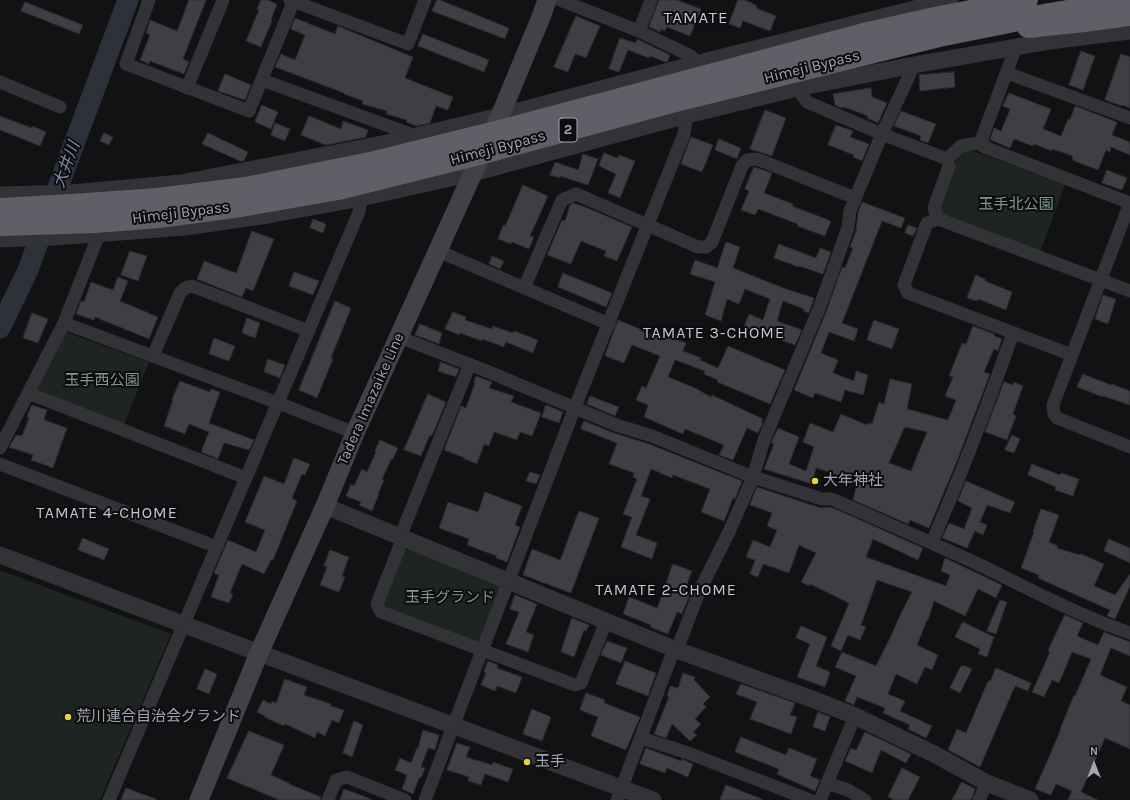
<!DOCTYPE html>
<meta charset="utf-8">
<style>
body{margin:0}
#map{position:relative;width:1130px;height:800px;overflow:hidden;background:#121113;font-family:Karla,sans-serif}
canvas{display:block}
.north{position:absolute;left:1074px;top:744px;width:40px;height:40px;-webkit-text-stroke:3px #0d0c0e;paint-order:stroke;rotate:0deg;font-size:11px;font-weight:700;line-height:16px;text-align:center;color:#a4a5b2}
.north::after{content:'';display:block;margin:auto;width:14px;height:18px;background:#a4a5b2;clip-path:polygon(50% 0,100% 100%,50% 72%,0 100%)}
</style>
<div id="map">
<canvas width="1130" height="800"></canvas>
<div class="north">N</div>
</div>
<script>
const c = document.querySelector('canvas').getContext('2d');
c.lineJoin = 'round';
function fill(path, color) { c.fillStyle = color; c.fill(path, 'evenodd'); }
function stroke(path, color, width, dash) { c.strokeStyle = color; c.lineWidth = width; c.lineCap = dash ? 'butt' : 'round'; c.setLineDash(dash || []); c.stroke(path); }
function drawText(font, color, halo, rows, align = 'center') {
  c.font = font + ' Karla,"Noto Sans JP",sans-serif'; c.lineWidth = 4; c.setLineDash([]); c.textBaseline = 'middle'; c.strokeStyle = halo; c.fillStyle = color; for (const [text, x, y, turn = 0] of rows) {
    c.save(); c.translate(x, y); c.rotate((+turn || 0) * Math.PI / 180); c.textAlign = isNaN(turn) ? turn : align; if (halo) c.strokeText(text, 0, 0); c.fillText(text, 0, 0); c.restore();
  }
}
const green = new Path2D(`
 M968 149 1065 185 1040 252 942 215 939 208 958 155Z
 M65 333H68L149 362 124 425 37 390Z
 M409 549 498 584 499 589 482 639 479 641 475 642 386 609 384 602 402 553 406 550Z
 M0 570 171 634 100 800H0Z`);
const river = new Path2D(`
 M0 328 28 270 68 160 128 0`);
const building = new Path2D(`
 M189 0H206L183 59 189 62 184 74 150 61 149 64 140 60 150 35 146 33 150 20 177 31Z
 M261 0H268L277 4 271 20 272 21 261 47 246 41 259 10H257Z
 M437 0H440L509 28 505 39 432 11Z
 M659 0H677L701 9 690 36 667 27 665 31 661 29 660 32 649 27Z
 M738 0H744L750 2 757 6 756 8 776 16 770 31 743 21 740 28 729 24Z
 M25 2 83 25 79 34 21 11Z
 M576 16 600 26 586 58 575 54 568 72 554 67Z
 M295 18 335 34 338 26 413 57 405 78 453 97 448 110 436 106 430 123 417 126 406 122 407 120 386 114 387 111 362 104 363 101 344 94V93L275 67 281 54 295 60 305 35 291 29Z
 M423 34 489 60 484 72 418 46Z
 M620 38 636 43 637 39 670 55 668 61 665 62 650 56 649 58 628 50 619 72 609 69Z
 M1081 51 1095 56 1083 90 1069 85Z
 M1121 54 1130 57V108L1122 105V106L1105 100Z
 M954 72 955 87 920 91 919 75Z
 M225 74 251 85 245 100 218 91Z
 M871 88 872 97 887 103 878 123 867 118 868 116 844 107 841 108 835 105 833 94Z
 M1009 93 1051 109 1043 129 1061 136 1068 119 1070 120 1075 106 1117 122 1112 135 1130 142V155L1111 147 1110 152 1106 150 1098 170 1072 160 1073 156 1052 149V151L1034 144 1033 146 1014 139 1010 148 991 140 990 139 994 128 1001 131 1010 109 1003 106Z
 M262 105 278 112 271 129 255 122Z
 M765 110 786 118 772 156 750 149Z
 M901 111 936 124 928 143 920 140 921 136 894 126Z
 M0 116 32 128V126L46 132 40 146 0 130Z
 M309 116 341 129 343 121 368 130 366 137 326 145 301 135Z
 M275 123 290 129 285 141 271 135Z
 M836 125 853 131 850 137 869 144 862 161 853 157 854 155 828 145Z
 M104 133 113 137 109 145 100 141Z
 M208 133 248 152 244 161H240L202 144Z
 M691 137 713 145 702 172 681 164Z
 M719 139 741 148 737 159 715 150Z
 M604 153 618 158 619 155 635 161 620 198 608 193 616 174 599 166Z
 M583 154 598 159 588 185 560 176V178L550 175 555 162 578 170Z
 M754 167 772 173 764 193 793 204 792 206 831 221 825 236 797 226 798 224 758 209 755 215 741 210 749 191 745 189Z
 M1107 170 1127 178 1122 190 1102 183Z
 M523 185 548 196 530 236 534 237 529 249 512 242 511 244 498 239 503 225 505 226Z
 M862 202 905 218 901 228 882 221 842 323 858 329 854 341 829 332 821 353 838 360 833 373 854 381 856 371 868 375 863 395 845 390 841 402 815 393 813 398 794 390 826 312 842 267 845 268 853 248 850 247 856 231 858 213Z
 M574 203 590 209 632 227 617 261 604 256 606 251 581 241 571 264 547 255 562 220 565 221 570 205Z
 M313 219 326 224 323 233 310 228Z
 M908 225 917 228 913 236 905 233Z
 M252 231 274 239 253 291 246 288 242 297 197 279 204 261 236 273Z
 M726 242 740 247 733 268 786 289 814 298 809 313 803 311 804 309 783 301 777 321 802 330 795 345 744 327 749 314 763 320 770 299 745 289 739 304 727 299 721 321 705 315 715 282 690 274 695 260 717 268Z
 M779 244 816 258 820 248 831 252 823 274 799 266V267L774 258Z
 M130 251 147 256 138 281 121 275Z
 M492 256 504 261 500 269 489 264Z
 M294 272 319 281 313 295 289 286Z
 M563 273 612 293 606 307 558 287Z
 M976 275 985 279V281L1012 292 1006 310 978 299 977 301 967 298Z
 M118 277 128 281 120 301 158 317 149 339 95 317 94 320 76 314 81 301 84 302 91 282 113 290Z
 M1103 295 1116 299 1108 324 1095 319Z
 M335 301 351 308 331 358 333 359 317 398 299 390Z
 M453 312 466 317 465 320 492 329 493 326 513 333 514 331 538 340 533 353 506 342 504 347 482 339V341L460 333 459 335 445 329Z
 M32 313 48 319 38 343 23 338Z
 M247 318 260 323 255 338 242 333Z
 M618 320 640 329V330L664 340 665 335 686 343 683 351 701 358 700 360 718 368 728 346 785 370 770 404 717 382 718 380 704 374 705 371 675 360 668 377 695 388 711 397 712 395 763 419 761 422 763 423 758 433 747 428 733 460 719 455 724 445 685 429 683 434 644 417 648 405 636 400 642 386 646 388 660 356 632 345 624 363 605 356Z
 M874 320 899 329 892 349 867 340Z
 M420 324 442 333 439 344 415 335Z
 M973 326 994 334V336L1002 339 998 351 994 349 984 372 990 374 957 461 929 528 910 520 908 524 853 500 856 487 854 486 856 481 816 468 812 484 764 469 774 444 771 443 778 428 799 437 789 464 806 471 814 447 803 442 810 423 833 432 841 414 867 425 868 423 872 424 879 402 884 404 890 379 912 384 907 409 948 420 956 400 945 396 953 377 949 376 962 343 966 344ZM905 427 927 432 911 471 889 463Z
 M214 338 235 346 229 361 209 354Z
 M268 359 285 365 280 378 264 372Z
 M441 362 459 369 456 377 438 371Z
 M1083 374 1111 385 1112 384 1130 391V405L1103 396V397L1077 387Z
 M476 376 492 382 489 388 514 396 511 402 541 413 532 436 520 432 517 440 494 432 489 446 484 444 477 464 464 459 465 458 444 450 461 406 466 408 475 383 474 382Z
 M180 381 210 392 211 389 220 392 209 423 254 440 249 450 224 443 218 459 201 452 209 432 189 424 185 434 164 426 173 400H172Z
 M1004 382 1013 385 1014 382 1023 386 1013 414 1016 416 1007 440 985 432Z
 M428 394 446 402 432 436 430 435 421 456 404 450Z
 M590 396 619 407 615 416 587 404Z
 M32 405 47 410 44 420 67 428 53 468 31 460 33 455 9 447 16 435 22 436 29 418 27 417Z
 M546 405 563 412 559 423 542 417Z
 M584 421 614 433 649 444 742 481 735 499 733 498 724 521 701 512 710 489 673 475 672 478 651 469 641 496 650 499 636 535 657 543 652 559 621 547 632 517 623 514 637 479 633 477 634 473 609 464 617 443 581 429Z
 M1012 435 1020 439 1014 453 1005 450Z
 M380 440 398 448 393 459 392 458 382 479 384 480 378 494H379L372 511 359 505 361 502 346 496 351 484 354 486 362 469 367 472 376 452 375 451Z
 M294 458 310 464 305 475 302 474 292 498 297 501 273 560H271L264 574 242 564 230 593 233 594 229 603 211 597 219 575 214 573 228 540 256 552 265 530 245 522 264 476 284 484Z
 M1032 464 1060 475 1061 473 1079 479 1073 496 1055 490 1056 487 1028 475Z
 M530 472 540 475 536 484 526 481Z
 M966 481 1015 502 1010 513 987 505 980 522 987 525 983 535 975 531 967 548 942 538 949 523 964 529 972 508 958 501Z
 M757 487 821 508 829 507 838 510 923 548 918 560 873 539 866 557 946 586 950 575 941 571 945 558 1002 585 996 598 978 589 965 616 934 601 928 620H927L917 645 938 655 932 670 925 667 917 684 896 674 888 694 905 701 900 711 932 726 926 738 908 729 910 725 883 713 885 708 857 697 854 705 845 701 856 676 835 667 842 652 876 666 891 636 901 613 912 592 877 580 861 625 866 627 860 640 848 635 841 651 831 646 849 603 810 584 809 586 801 582 816 553 799 545 789 573 763 564 758 577 750 574 755 560 746 557 753 540 770 547 777 530 767 526 772 513 750 505Z
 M485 492 522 506 515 525 520 527 507 562 496 558 497 556 467 545 469 539 439 528 448 502 478 512Z
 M1041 509 1059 515 1049 542 1058 546 1057 548 1080 555 1081 554 1104 564 1094 586 1115 595 1130 574V586L1115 619 1107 616 1110 610 1038 578 1039 575 1021 568 1034 532H1033Z
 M579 511 599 518 571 593 523 575 532 549 560 560Z
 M83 538 109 549 104 560 78 550Z
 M1109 539 1130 548V563L1104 551Z
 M330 550 349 557 342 576 345 577 339 592 320 585 327 567 324 566Z
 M673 564 692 571 684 592 690 594 682 614 677 612 668 634 650 627 651 625 623 614 629 597 657 608Z
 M515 595 537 604 526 632 534 635 528 652 506 644 519 612 510 609Z
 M1000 600 1007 602 996 634 987 631Z
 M1065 615 1083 623 1077 636 1098 645 1104 632 1130 642V656L1111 648 1100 675 1127 687 1121 701 1130 705V749L1105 738 1081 792 1098 800H1068L1072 791 1056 784 1051 795 1035 789 1061 729H1060L1074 695 1075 696 1091 659 1072 652 1059 683 1052 680 1044 697 1032 692 1050 652 1048 651Z
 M572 618 589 625 586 631 584 630 574 657 561 652Z
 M963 622 994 637 987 657 978 654 980 649 955 637Z
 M801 626 827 637 816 666 830 672 825 687 797 677 810 644 796 638Z
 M607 641 627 648 621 663 601 655Z
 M488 661 498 665 497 668 522 677 516 693 497 686 495 691 481 685 486 673 484 672Z
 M625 661 656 673 648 696 616 684Z
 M961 666H965L972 669 960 693 950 688Z
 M996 668 1031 683 1028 691 1015 686 980 767 948 750 957 729 966 733 988 681H990Z
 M205 669 217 674 209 694 197 689Z
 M683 673 695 677 694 680 710 697 703 704 706 707 695 719 701 724 693 732 697 735 690 741 672 724 666 738 654 734 669 697 667 696 670 686 678 688Z
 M285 679 307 687 304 695 331 704V706L344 710 339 723 332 720 325 736 317 732 315 738 285 724 284 726 264 717 265 716 257 712 263 700 271 704 272 701 276 703Z
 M741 684 795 703 790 715 797 717 791 734 750 719 757 702 736 694Z
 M586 693 605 700 604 703 640 717 626 750 591 736 598 717 580 710Z
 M532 709 551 717 542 741 523 734Z
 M818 712 830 717 825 731 813 727Z
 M354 721 363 725 352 757 343 753Z
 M423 730 439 735 435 750 428 748 421 767 425 768 421 778H419L413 794 402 789 407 775 395 770 400 758 411 763 417 748H418Z
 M249 731 284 745 271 775 289 783V784L321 797 320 800H279L227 778Z
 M865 732 911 754 906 763 881 750 872 773 845 761 851 748 856 750Z
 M741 737 786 755 789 748 817 759 810 776 820 780 815 791 777 774 779 769 735 752Z
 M457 743 470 747 466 757 492 765 493 762 513 769 508 782 485 774 481 785 468 781 469 777 447 770Z
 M646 748 681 761 682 759 693 764 688 777 667 768 665 773 640 764Z
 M902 768 920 777 908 800H895L888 797Z
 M962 782 975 789 972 798 970 800H952Z
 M726 785 762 799V800H720Z
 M126 788 156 799V800H121Z
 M344 789 371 799V800H340Z`);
const minor = new Path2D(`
 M149 0 126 64 249 111 294 0
 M290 0 408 44 425 0
 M560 0 639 31 691 56 695 64
 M639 31 651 0
 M1016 47 982 138 984 147 1130 203
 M1007 73 1130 118
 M262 80 416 136
 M0 82 60 107
 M187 88 223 0
 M797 88 807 102 882 134 947 159 961 146 983 142
 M947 159 949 166 934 208 938 219 1130 291
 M1130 203 1053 405 1054 414 1057 418 1130 447
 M938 219 927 223 904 285 908 293 1072 355
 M438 251 609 324
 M524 288 562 200 576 194 698 247H706L712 242 742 166 747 160 757 159 855 198
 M64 323 278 403 355 433
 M399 337 484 370 616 425 652 436 753 477 822 499H832C881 521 931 542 980 565 1029 589 1078 615 1130 633
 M153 356 180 293 185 288 192 286 309 331
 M28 393 246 478
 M0 448 64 323 99 234
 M0 464 217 547
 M400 537 470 364
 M403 538 377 604 381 612 575 685 581 683 606 622
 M932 542C962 473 988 404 1013 333
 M641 738 688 753 810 800
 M827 783 848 790 865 800
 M109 800 359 212 361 198
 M328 800 336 780 347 777 405 800
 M425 800 575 407 684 134 687 115
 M617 800 674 649 678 647 700 590 729 532 753 477 764 440 819 309 848 228 850 211 882 134 914 65
 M820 800 855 716
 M979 800 987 783`);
const tertiary = new Path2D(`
 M0 195 72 193 181 183 387 143 500 116 695 64 950 0
 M0 239 54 237 185 227 268 215 361 198 473 173 687 115 797 88 914 65 1050 41 1130 31
 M325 506 674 649 812 699 855 716 934 754 987 783 1030 800
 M0 555 259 653 653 800`);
const secondary = new Path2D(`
 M199 800 259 653 325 506 355 433 473 173 500 116 541 17 547 0`);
const motorway = new Path2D(`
 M1028 27 1084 21 1130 15`);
const motorwayBridge = new Path2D(`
 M0 209 72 205 158 199 246 188 375 162 504 130 868 33 935 18 1027 0
 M0 225 95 222 159 217 241 206 338 189 479 154 672 102 939 36 1049 14 1130 1`);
const markers = [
 [815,481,4,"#e4d238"],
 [68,717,4,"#e4d238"],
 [527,762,4,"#e4d238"]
];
const shields = [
 [568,130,18]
];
const shieldNames = [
 ["2",568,130]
];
const streetNames = [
 ["Himeji Bypass",812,67,-14],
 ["Himeji Bypass",498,148,-15],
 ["Himeji Bypass",181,213,-7],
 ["Tadera Imazaike Line",371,399,-66]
];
const parkNames = [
 ["玉手北公園",1016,205],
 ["玉手西公園",102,381],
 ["玉手グランド",450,598]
];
const poiNames = [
 ["大年神社",823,481],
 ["荒川連合自治会グランド",76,717],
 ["玉手",535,762]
];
const waterNames = [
 ["大井川",67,165,-70]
];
const neighbourhoodNames = [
 ["TAMATE 3-CHOME",714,333],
 ["TAMATE 4-CHOME",107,513],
 ["TAMATE 2-CHOME",666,590]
];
const quarterNames = [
 ["TAMATE",696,18]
];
fill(green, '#1e2520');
stroke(river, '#2c313a', 21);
fill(building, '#3e3e43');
stroke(building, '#2c2b2f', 1);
stroke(minor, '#333337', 13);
stroke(tertiary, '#333337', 17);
stroke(secondary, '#414147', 19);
stroke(motorway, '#5f5f68', 22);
stroke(motorwayBridge, '#5f5f68', 22);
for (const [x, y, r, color] of markers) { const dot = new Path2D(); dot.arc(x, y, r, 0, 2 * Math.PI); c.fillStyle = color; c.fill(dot); stroke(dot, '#0d0c0e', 1.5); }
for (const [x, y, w] of shields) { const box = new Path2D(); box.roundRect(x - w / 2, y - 12, w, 24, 3); c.fillStyle = '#0d0c0e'; c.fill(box); stroke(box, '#a4a5b2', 1); }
drawText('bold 14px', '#a4a5b2', null, shieldNames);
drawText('15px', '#a4a5b2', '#0d0c0e', streetNames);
drawText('15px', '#7c9c85', '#0d0c0e', parkNames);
drawText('15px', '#a4a5b2', '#0d0c0e', poiNames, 'left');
drawText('italic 16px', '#7c8bac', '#0d0c0e', waterNames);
c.letterSpacing = '1px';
drawText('16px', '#c4c5cf', '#0d0c0e', neighbourhoodNames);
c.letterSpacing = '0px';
c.letterSpacing = '1px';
drawText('17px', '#c4c5cf', '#0d0c0e', quarterNames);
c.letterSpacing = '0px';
</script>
